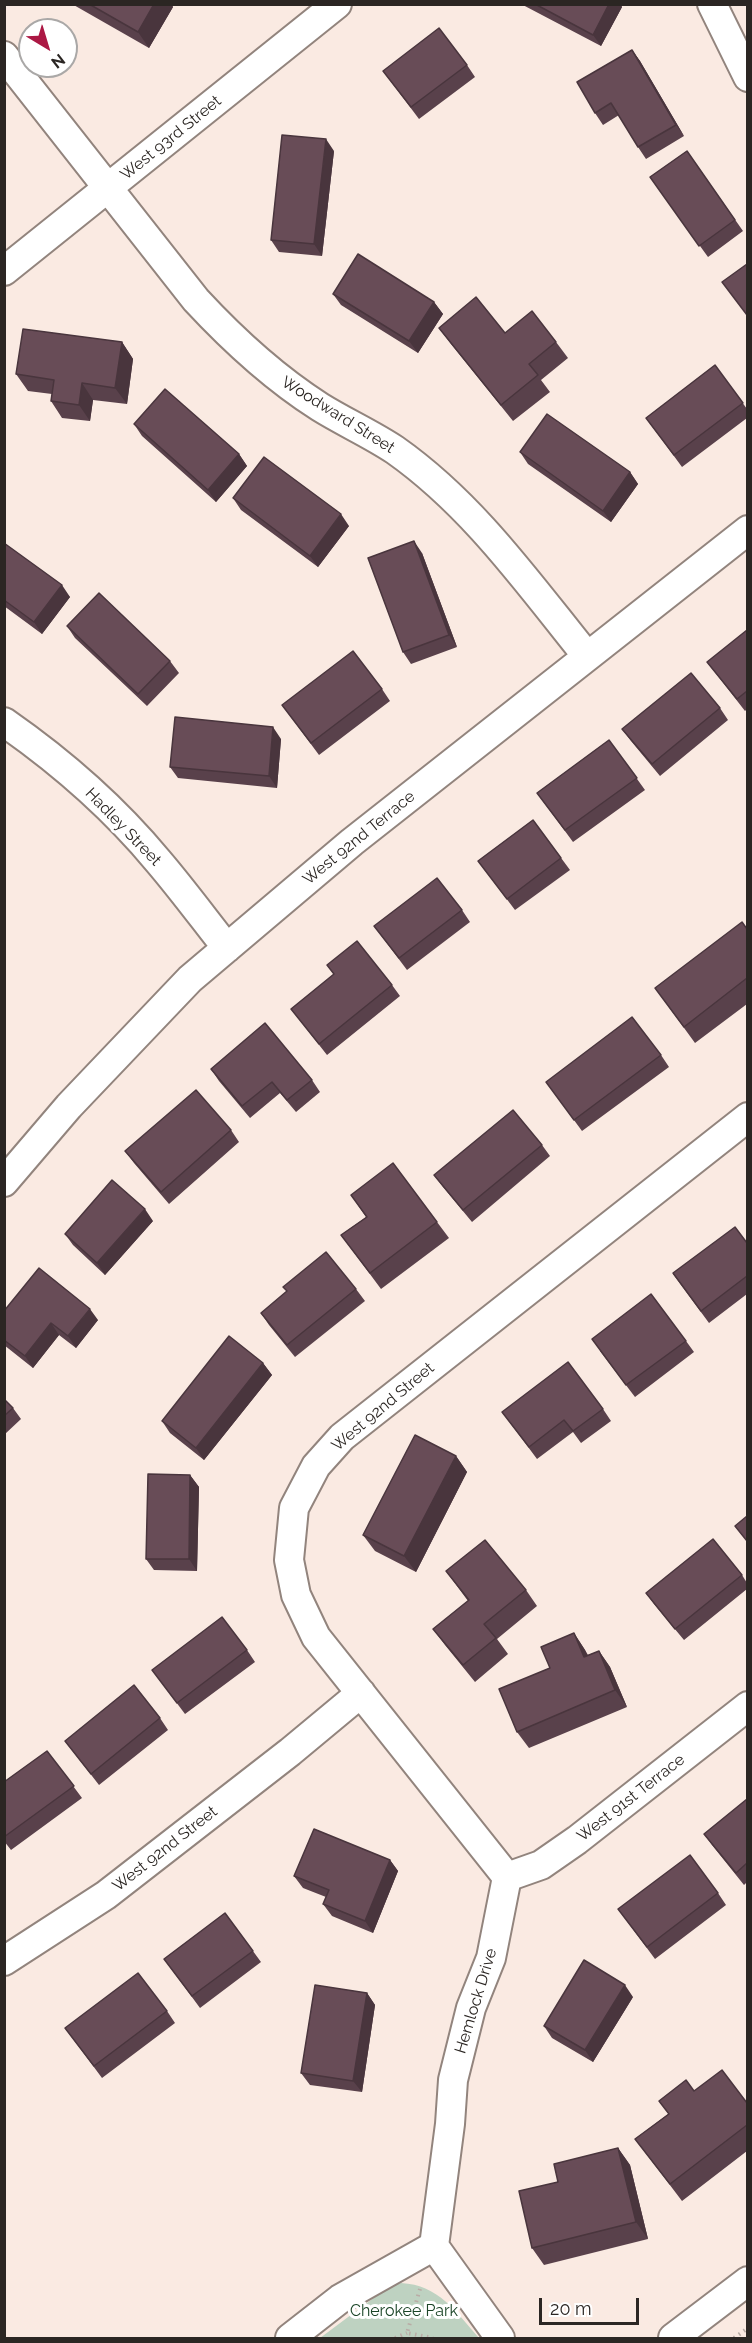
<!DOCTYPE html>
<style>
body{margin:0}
#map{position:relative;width:752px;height:2343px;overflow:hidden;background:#faeae2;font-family:Raleway,sans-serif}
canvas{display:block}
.frame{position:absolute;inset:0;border:6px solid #2b2623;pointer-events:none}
.north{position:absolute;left:18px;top:18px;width:60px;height:60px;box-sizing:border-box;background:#fff;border:2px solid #aaa8a7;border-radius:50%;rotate:142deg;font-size:16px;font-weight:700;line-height:24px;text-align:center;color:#2b2623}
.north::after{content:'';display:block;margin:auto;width:21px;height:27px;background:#ac1844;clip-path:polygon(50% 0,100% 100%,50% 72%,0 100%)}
.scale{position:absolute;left:539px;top:2298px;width:100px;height:27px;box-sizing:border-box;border:3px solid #2b2623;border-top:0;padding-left:8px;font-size:18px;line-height:21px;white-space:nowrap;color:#2b2623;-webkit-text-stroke:4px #fff;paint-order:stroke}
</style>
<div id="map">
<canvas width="752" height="2343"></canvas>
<div class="frame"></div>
<div class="north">N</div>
<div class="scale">20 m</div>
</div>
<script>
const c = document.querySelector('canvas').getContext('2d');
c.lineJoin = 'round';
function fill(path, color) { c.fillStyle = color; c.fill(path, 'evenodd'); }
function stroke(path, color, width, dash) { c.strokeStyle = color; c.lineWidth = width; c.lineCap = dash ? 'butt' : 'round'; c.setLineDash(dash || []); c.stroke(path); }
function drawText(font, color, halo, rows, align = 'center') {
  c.font = font + ' Raleway,sans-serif'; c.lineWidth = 6; c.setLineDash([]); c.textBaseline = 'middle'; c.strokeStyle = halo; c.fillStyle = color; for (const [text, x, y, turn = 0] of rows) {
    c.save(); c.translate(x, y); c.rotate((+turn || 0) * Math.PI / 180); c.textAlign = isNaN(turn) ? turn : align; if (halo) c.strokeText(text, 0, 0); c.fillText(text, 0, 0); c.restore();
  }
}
const green = new Path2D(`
 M401 2283C439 2285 456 2312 479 2338H320L387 2288Z`);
const path = new Path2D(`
 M420 2289 407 2333 433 2338
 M395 2338 407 2333
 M734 2338 748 2328`);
const street = new Path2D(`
 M712 4 748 77
 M4 56 196 300C234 341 273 377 320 407 344 422 371 434 395 450 473 505 528 583 587 656
 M4 271 337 4
 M4 722C60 761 114 808 158 861 182 889 204 919 227 948
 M4 1182 69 1106 190 979 352 842 748 530
 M507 1877 541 1865 577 1840 748 1706
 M4 1961 106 1895 290 1752 361 1693
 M290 2338 340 2299 434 2246
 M500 2338 434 2246 450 2124 453 2080 471 2008 491 1958 507 1877 316 1637 296 1595 289 1560 294 1508 316 1466 342 1437 748 1117
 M673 2338 748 2281`);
const wall = new Path2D(`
 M72 4H171L173 7 149 48Z
 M521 4H620L622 7 601 46Z
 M632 50 640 61 684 136 646 159 638 147 619 115 603 125 595 113Z
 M467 65 475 77 419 119 383 71Z
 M334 151 322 256 279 252 271 240Z
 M687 151 743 231 708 257 650 177Z
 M333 294 434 302 443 314 418 353 341 305Z
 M439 328 556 342 568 358 541 380 550 392 513 421 451 344Z
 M122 342 133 359 127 404 93 400 90 421 62 418 51 401 52 394 28 391 16 374Z
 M715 365 747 409V418L682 467 646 418Z
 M134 424 239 454 247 466 216 502 142 436Z
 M520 452 630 472 638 484 611 522 528 464Z
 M233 498 349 526 318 567 241 510Z
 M4 543 70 597 42 634 4 606Z
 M422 553 457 647 411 664 403 652Z
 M67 626 170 661 179 673 147 706 75 638Z
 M747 630V709L745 711 707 662Z
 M382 689 390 701 319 755 282 705Z
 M720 708 728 720 660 776 631 741 622 729Z
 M281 739 277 788 178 778 170 767Z
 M609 740 645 790 573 842 537 793Z
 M533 820 570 870 515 910 478 861Z
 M462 910 470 922 407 970 374 926Z
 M747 929V1004L695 1043 655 988Z
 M327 965 392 985 400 996 327 1055 291 1009 334 974Z
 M661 1055 669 1067 582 1131 546 1082Z
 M211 1069 312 1080 320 1092 296 1112 280 1093 250 1118 219 1081Z
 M231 1130 239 1142 169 1204 134 1163 125 1151Z
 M542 1145 550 1156 472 1222 443 1187 434 1175Z
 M351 1195 437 1222 449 1238 381 1289 341 1235 366 1217Z
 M153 1221 105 1275 73 1245 65 1234Z
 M747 1243V1294L709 1323 673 1274Z
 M356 1289 365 1301 295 1357 269 1325 261 1313Z
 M4 1311 98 1320 76 1348 59 1335 33 1368 4 1345Z
 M686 1341 694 1352 635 1397 600 1351Z
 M263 1363 272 1375 204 1460 170 1433 162 1421Z
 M4 1399 13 1408 21 1419 4 1435Z
 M603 1409 611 1421 581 1443 573 1432 537 1459 502 1412Z
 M456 1456 467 1472 416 1572 375 1551 363 1535Z
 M190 1475 199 1487 197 1571 154 1570 146 1559Z
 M446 1571 526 1590 537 1606 497 1639 508 1654 475 1682 445 1645 433 1629 468 1601Z
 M742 1575 747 1583V1589L684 1640 654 1604 646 1593Z
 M574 1633 585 1650 588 1655 599 1651 610 1667 627 1707 529 1748 517 1732 550 1668Z
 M247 1650 255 1662 185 1714 152 1670Z
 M160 1718 168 1730 99 1785 65 1741Z
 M47 1751 82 1798 11 1850 4 1841V1782Z
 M747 1799V1882L744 1885 712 1845 704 1834Z
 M390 1860 398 1871 373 1933 332 1916 323 1904 326 1897 303 1888 294 1876Z
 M718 1893 726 1905 655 1959 618 1909Z
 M225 1913 261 1962 200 2008 164 1959Z
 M367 1993 375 2005 362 2092 310 2085 301 2073Z
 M633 1997 593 2062 552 2038 544 2026Z
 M167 2011 175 2023 102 2078 65 2028Z
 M694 2091 747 2103V2151L682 2201 635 2139 668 2114Z
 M618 2148 630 2165 648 2239 544 2265 532 2248 558 2182Z`);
const shadedWall = new Path2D(`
 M154 4H171L173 7 149 48 138 32Z
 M609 4H620L622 7 601 46 593 35Z
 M632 50 640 61 684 136 676 125Z
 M326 139 334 151 322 256 314 244Z
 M434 302 443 314 418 353 409 341Z
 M122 342 133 359 127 404 115 388Z
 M82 383 93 400 90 421 79 405Z
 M239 454 247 466 216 502 208 490Z
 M630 472 638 484 611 522 603 511Z
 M341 514 349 526 318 567 310 556Z
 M414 541 422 553 457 647 449 635Z
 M62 585 70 597 42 634 34 622Z
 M273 727 281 739 277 788 269 776Z
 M145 1209 153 1221 105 1275 97 1263Z
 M90 1309 98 1320 76 1348 68 1336Z
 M51 1323 59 1335 33 1368 25 1356Z
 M263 1363 272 1375 204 1460 196 1448Z
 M456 1456 467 1472 416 1572 404 1556Z
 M190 1475 199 1487 197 1571 189 1559Z
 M574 1633 585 1650 595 1673 584 1657Z
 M599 1651 610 1667 627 1707 615 1690Z
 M390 1860 398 1871 373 1933 365 1921Z
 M625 1985 633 1997 593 2062 585 2050Z
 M367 1993 375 2005 362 2092 353 2081Z
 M618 2148 630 2165 648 2239 636 2222Z`);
const building = new Path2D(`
 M89 4H154L138 32Z
 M535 4H609L593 35Z
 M439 28 467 65 411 107 383 71Z
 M632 50 676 125 638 147 611 103 595 113 577 82Z
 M282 135 326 139 314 244 271 240Z
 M687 151 735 220 699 246 650 177Z
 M358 254 434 302 409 341 333 294Z
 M747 264V315L722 282Z
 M476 297 505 333 532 311 556 342 529 364 538 375 501 405 439 328Z
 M23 329 122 342 115 388 82 383 79 405 51 401 54 380 16 374Z
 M715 365 743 403 674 455 646 418Z
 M165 389 239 454 208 490 134 424Z
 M547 414 630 472 603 511 520 452Z
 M264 457 341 514 310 556 233 498Z
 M414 541 449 635 403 652 368 558Z
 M4 543 62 585 34 622 4 600Z
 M99 593 170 661 138 694 67 626Z
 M747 630V691L737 699 707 662Z
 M353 651 382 689 311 743 282 705Z
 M691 673 720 708 652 764 622 729Z
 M175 717 273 727 269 776 170 767Z
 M609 740 637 778 565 830 537 793Z
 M533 820 561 858 507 899 478 861Z
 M437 878 462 910 399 958 374 926Z
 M742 922 747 929V978L684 1027 655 988Z
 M357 941 392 985 319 1044 291 1009 334 974 327 965Z
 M632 1017 661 1055 574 1120 546 1082Z
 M265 1023 312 1080 287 1100 272 1082 242 1106 211 1069Z
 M196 1090 231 1130 161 1192 125 1151Z
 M513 1110 542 1145 463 1210 434 1175Z
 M393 1163 437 1222 370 1273 341 1235 367 1217 351 1195Z
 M112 1180 145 1209 97 1263 65 1234Z
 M735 1227 747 1243V1276L701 1311 673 1273Z
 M326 1252 356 1289 287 1345 261 1313 287 1291 283 1287Z
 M39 1268 90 1309 68 1336 51 1323 25 1356 4 1340V1311Z
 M651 1294 686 1341 626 1385 592 1339Z
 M229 1336 263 1363 196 1448 162 1421Z
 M568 1362 603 1409 573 1431 564 1420 529 1447 502 1412Z
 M4 1399 13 1408 4 1416Z
 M415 1435 456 1456 404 1556 363 1535Z
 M148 1474 190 1475 189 1559H146Z
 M747 1516V1541L735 1526Z
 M713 1539 742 1575 675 1629 646 1593Z
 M485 1540 526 1590 484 1624 496 1638 463 1665 433 1629 469 1600 446 1571Z
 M222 1617 247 1650 177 1703 152 1670Z
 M574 1633 584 1657 599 1651 615 1690 517 1732 499 1689 550 1668 541 1647Z
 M134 1685 160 1718 91 1774 65 1741Z
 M47 1751 74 1786 4 1837V1782Z
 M747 1799V1863L736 1873 704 1834Z
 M314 1829 390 1860 365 1921 323 1904 329 1890 294 1876Z
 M690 1855 718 1893 647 1947 618 1909Z
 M225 1913 253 1951 192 1996 164 1959Z
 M584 1960 625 1985 585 2050 544 2026Z
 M138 1973 167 2011 94 2066 65 2028Z
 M315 1985 367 1993 353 2081 301 2073Z
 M722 2070 747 2103V2125L670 2184 635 2139 669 2114 659 2101 686 2080 694 2091Z
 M618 2148 636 2222 532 2248 519 2191 558 2182 554 2164Z`);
const streetNames = [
 ["West 93rd Street",171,138,-39],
 ["Woodward Street",338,415,32],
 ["Hadley Street",123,827,46],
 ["West 92nd Terrace",359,838,-39],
 ["West 92nd Street",383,1407,-40],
 ["West 91st Terrace",631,1798,-38],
 ["West 92nd Street",165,1849,-38],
 ["Hemlock Drive",476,2001,-73]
];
const parkNames = [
 ["Cherokee Park",404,2311]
];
fill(green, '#bed2c1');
stroke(street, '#92847d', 32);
stroke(path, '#b9aca6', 4, [1.5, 4.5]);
stroke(street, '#fff', 28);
fill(wall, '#59414b');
fill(shadedWall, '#49353d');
fill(building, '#684c57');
stroke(building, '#49353d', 1.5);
drawText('16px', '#2b2623', '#fff', streetNames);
drawText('16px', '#1b4527', '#fff', parkNames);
</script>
